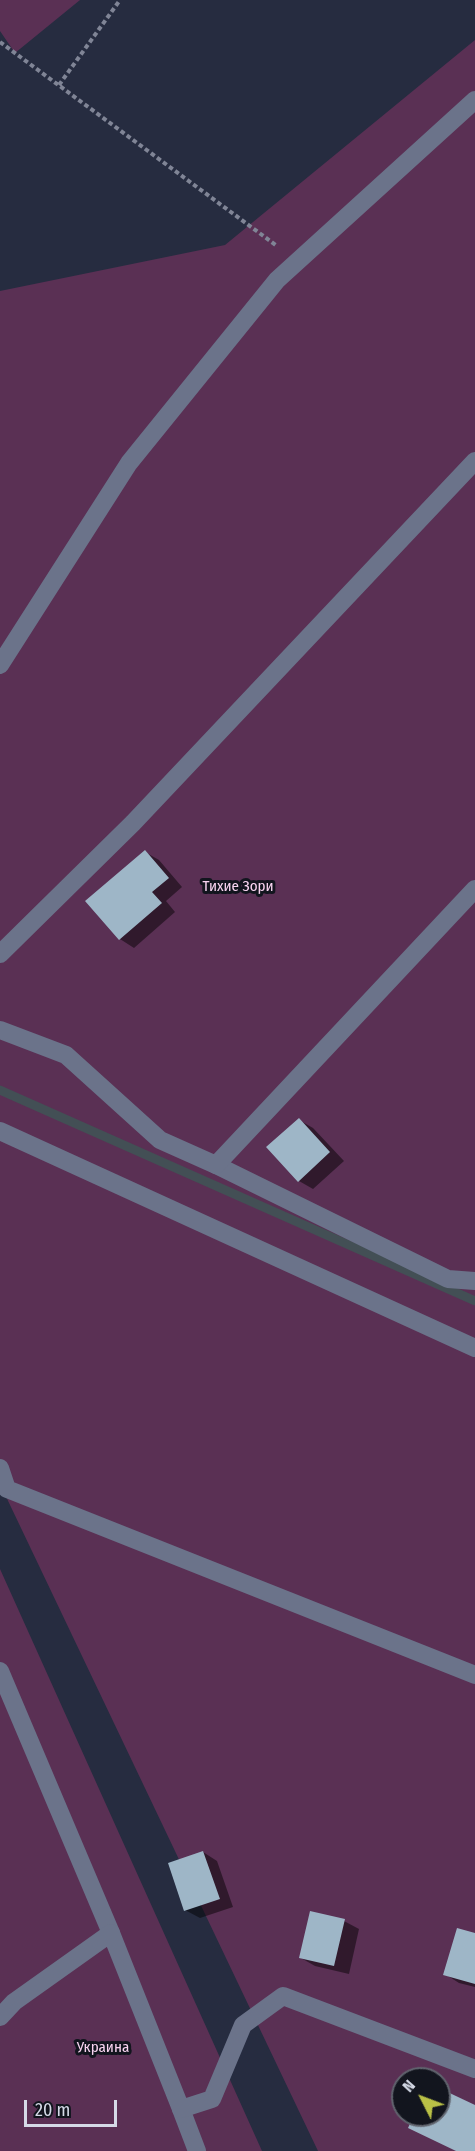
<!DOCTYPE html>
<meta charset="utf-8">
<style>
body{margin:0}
#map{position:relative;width:475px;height:2151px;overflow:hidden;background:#262c40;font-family:"Fira Sans Condensed",sans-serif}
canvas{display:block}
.north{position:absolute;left:391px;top:2067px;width:60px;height:60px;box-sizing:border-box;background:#12151e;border:2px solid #60646e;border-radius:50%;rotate:312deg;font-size:16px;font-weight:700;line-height:24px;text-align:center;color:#d5dae7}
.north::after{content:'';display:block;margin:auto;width:21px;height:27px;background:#b9c046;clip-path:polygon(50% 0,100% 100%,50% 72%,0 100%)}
.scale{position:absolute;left:24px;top:2100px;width:93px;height:27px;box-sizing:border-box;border:3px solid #d5dae7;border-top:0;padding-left:8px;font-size:18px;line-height:21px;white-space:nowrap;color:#d5dae7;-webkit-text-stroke:4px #12151e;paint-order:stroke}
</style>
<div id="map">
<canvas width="475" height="2151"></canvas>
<div class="north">N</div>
<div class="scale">20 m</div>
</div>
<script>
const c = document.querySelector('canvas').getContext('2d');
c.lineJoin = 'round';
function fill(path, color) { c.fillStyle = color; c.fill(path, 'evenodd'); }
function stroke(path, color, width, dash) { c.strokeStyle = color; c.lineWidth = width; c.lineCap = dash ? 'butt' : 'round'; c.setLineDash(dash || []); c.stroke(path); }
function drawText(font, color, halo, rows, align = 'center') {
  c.font = font + ' "Fira Sans Condensed",sans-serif'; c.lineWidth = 6; c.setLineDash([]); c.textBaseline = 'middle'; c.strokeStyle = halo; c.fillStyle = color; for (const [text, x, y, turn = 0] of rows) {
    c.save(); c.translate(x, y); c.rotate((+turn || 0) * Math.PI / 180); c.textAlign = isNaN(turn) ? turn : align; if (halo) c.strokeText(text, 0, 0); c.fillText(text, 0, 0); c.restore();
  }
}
const green = new Path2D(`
 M0 0H80L15 53 0 31Z
 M475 40V2151H318L0 1484V291L225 245ZM403 2079H439V2115H403Z
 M0 1569 262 2151H0Z`);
const shadow = new Path2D(`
 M145 852 159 860 182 887 166 901 175 912 134 948 120 939Z
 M299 1120 313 1128 344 1161 313 1189 299 1181Z
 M203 1852 217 1861 233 1907 200 1918 185 1910Z
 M344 1921 359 1929 349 1974 315 1966 301 1958Z
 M475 1935V1987L459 1983 445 1974Z`);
const stream = new Path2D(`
 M0 1090 475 1301`);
const building = new Path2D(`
 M145 850 169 878 152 892 162 903 119 940 85 901Z
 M299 1118 330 1152 298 1182 266 1147Z
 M203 1851 220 1899 184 1911 168 1863Z
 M310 1911 345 1919 334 1966 299 1958Z
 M457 1928 475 1933V1984L443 1975Z
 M439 2088 475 2105V2151H456L408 2128 414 2115H439Z`);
const path = new Path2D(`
 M0 42 277 246
 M59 85 120 0`);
const lane = new Path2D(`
 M216 1165 448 1279 475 1281
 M0 1671 111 1933
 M181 2109 197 2151`);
const street = new Path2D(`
 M0 665 129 463 277 280 475 100
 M0 954 133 823 475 461
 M0 1030 66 1055 160 1140 216 1165 475 889
 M0 1131 475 1348
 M0 1468 7 1489 475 1675
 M0 2017 14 2002 111 1933 181 2109 212 2099 243 2025 283 1996 475 2069`);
const parkNames = [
 ["Тихие Зори",238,887],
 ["Украина",103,2048]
];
fill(green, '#5a3054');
fill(shadow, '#0007');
stroke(stream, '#434f55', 9);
fill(building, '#9eb6c7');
stroke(path, '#808596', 4, [4.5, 3]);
stroke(lane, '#6b738a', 18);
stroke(street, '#6b738a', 18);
drawText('15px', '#f9d4f1', '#12151e', parkNames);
</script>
